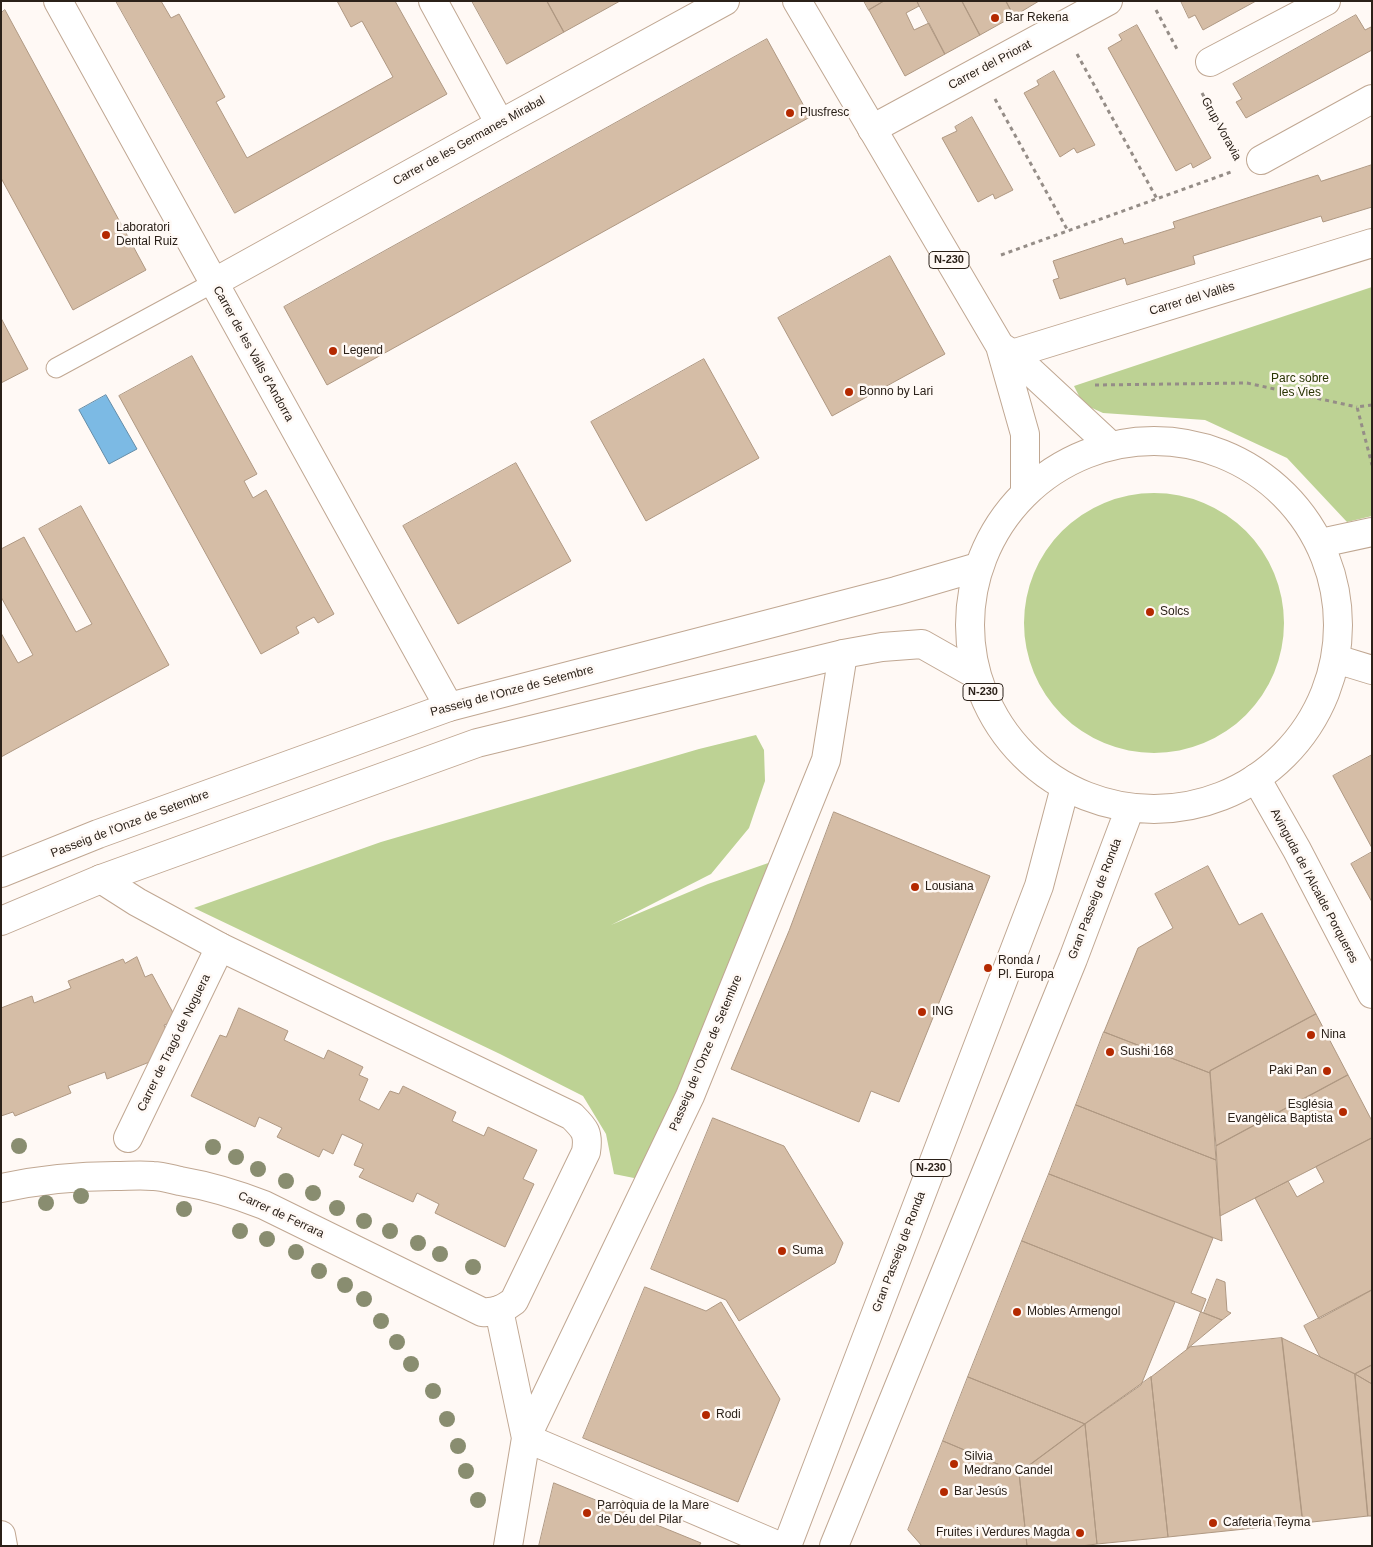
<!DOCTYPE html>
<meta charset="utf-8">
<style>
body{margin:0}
#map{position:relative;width:1373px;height:1547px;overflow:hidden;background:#fff9f5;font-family:Helvetica,sans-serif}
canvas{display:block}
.frame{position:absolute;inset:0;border:2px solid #2b2119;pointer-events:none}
</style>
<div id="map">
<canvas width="1373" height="1547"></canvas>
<div class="frame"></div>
</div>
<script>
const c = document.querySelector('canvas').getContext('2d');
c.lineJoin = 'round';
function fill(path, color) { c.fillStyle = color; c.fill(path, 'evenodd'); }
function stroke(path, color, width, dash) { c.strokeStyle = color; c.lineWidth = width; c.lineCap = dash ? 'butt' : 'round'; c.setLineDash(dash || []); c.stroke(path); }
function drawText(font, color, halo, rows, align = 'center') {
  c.font = font + ' Helvetica,sans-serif'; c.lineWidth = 5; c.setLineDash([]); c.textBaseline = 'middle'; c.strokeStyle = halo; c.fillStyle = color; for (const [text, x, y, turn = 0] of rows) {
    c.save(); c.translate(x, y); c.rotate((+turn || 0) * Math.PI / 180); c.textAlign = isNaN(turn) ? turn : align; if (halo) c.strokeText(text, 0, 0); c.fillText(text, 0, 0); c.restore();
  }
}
const green = new Path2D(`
 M1372 287V516L1347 522 1287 458 1205 420 1103 413 1083 404 1074 386Z
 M1024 623a130 130 0 1 1 260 0a130 130 0 1 1-260 0Z
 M756 735 764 750 765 781 749 828 711 874 611 925 708 884 774 861 639 1179 614 1174 606 1134 583 1096 500 1054 194 908 381 842 699 749Z`);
const water = new Path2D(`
 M106 395 137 449 109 464 79 410Z`);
const building = new Path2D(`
 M116 1H161L171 18 179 14 225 97 216 102 247 158 393 77 362 21 351 27 337 1H395L447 94 235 213Z
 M472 1H547L564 32 507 64Z
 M547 1H620L564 32Z
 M864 1H884L869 10Z
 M884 1H917L919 6 906 13 914 30 929 23 945 54 905 76 869 10Z
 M917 1H962L980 35 945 54Z
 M962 1H1006L1014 16 980 35Z
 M1006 1H1039L1014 16Z
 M1181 1H1256L1203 30 1195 15 1189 18Z
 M5 10 146 270 73 310 1 178V13Z
 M1356 15 1365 30 1371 27 1372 29V50L1246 118 1236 102 1242 99 1233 84Z
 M1137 25 1211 158 1193 168 1191 163 1176 171 1108 48 1122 40 1119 35Z
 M767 39 810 117 327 385 284 307Z
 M1054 71 1095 145 1077 153 1074 148 1060 157 1024 93 1039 85 1037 81Z
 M972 117 1013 190 995 199 993 194 978 202 942 138 957 131 955 127Z
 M1372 165V207L1323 222 1321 216 1193 256 1195 264 1127 285 1125 278 1060 299 1053 280 1059 278 1053 261 1122 238 1124 244 1175 228 1173 222 1318 175 1321 181Z
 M890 256 945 354 832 416 778 318Z
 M1 318 28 369 1 383Z
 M192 356 257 474 244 481 253 498 266 490 334 614 318 623 314 617 296 627 299 633 261 654 119 396Z
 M704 359 759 458 646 521 591 422Z
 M516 463 571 561 458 624 403 526Z
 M81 506 169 665 1 757V633L18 663 33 655 1 597V549L24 537 76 632 92 624 39 529Z
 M1372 755V848L1333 776Z
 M834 812 990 876 899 1102 871 1091 859 1122 731 1069 789 931Z
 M1372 852V902L1351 864Z
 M1208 866 1239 925 1262 913 1316 1014 1210 1071V1073L1104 1032 1138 948 1173 928 1155 894Z
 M137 957 145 977 152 974 177 1020 164 1025 171 1042 162 1057 107 1079 105 1072 68 1086 71 1093 15 1116 13 1112 1 1116V1008L32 996 34 1003 71 988 68 981 123 959 125 963Z
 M239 1008 288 1031 284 1040 324 1059 328 1050 363 1067 359 1075 368 1079 359 1100 379 1110 390 1091 399 1094 403 1086 456 1112 452 1121 484 1136 488 1127 537 1150 523 1179 534 1184 505 1247 435 1213 439 1204 417 1193 413 1202 359 1177 364 1169 354 1165 363 1144 342 1134 333 1154 323 1149 319 1157 277 1137 282 1128 259 1117 255 1127 191 1096 220 1035 226 1037Z
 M1316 1014 1348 1075 1216 1146 1210 1071Z
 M1104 1032 1210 1073 1216 1160 1076 1105Z
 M1348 1075 1372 1121V1138L1220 1216 1216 1146Z
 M1076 1105 1216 1160 1222 1241 1049 1174Z
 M713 1118 784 1146 843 1243 835 1263 739 1321 726 1300 651 1269Z
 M1372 1138V1290L1319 1319 1255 1198 1288 1181 1297 1197 1324 1182 1316 1167Z
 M1049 1174 1213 1238 1191 1293 1206 1299 1201 1312 1022 1241Z
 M1022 1241 1175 1302 1141 1385 1085 1424 968 1377Z
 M1217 1279 1225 1282 1227 1311 1231 1313 1222 1320 1204 1313Z
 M645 1287 706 1311 721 1302 780 1399 738 1502 583 1438Z
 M1372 1290V1365L1355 1374 1320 1357 1304 1326Z
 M1201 1312 1222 1320 1187 1349Z
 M1282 1338 1303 1523 1168 1537 1151 1377 1190 1347Z
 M1282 1338 1355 1374 1368 1516 1303 1523Z
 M1372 1365V1384L1355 1374Z
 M1355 1374 1372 1384V1516H1368Z
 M968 1377 1085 1424 1019 1473 943 1441Z
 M1151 1377 1168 1537 1097 1544 1085 1424Z
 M1085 1424 1097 1544 1081 1546H1027L1019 1473Z
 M943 1441 1019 1473 1027 1546H922L908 1530Z
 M554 1483 701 1543 699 1546H539Z`);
const path = new Path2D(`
 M1156 10 1178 51
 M1077 54 1157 199
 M1202 93 1231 147
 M995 99 1068 231
 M1001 255 1231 172
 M1095 385 1247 383 1357 407
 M1372 405 1357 407 1372 465`);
const service = new Path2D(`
 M56 368 213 283`);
const pedestrian = new Path2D(`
 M128 1138 220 947
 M499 1310 526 1438 779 1546
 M508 1546 526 1438 690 1096 826 760 843 654`);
const minor = new Path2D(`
 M58 1 449 707
 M433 1 500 124
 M1210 62 1326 1
 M872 129 1108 1
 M1261 160 1372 99
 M213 283 500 124 725 1
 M1012 354 1372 243
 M1321 543 1372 532
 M1256 778 1297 850 1372 994
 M1 1188C39 1180 76 1176 115 1176 128 1176 141 1175 153 1176 162 1176 171 1179 180 1181 209 1186 236 1194 264 1205L482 1312C495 1313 504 1309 514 1301L586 1152C589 1133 585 1129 572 1116L220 947 137 902 101 879
 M1 1535 3 1546`);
const tertiary = new Path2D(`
 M1 873 98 834 449 707 896 591 978 567
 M1 921 101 879 477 743 843 654 882 647 922 644 975 674`);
const primary = new Path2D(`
 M797 1 1000 346 1025 434V493
 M1000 346 1012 354 1110 445
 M970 625a184 184 0 1 1 368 0a184 184 0 1 1-368 0Z
 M1336 659 1372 670
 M787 1546 1039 886 1065 787
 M834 1546 1073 959 1130 808`);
const trees = [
 [19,1146],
 [213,1147],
 [236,1157],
 [258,1169],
 [286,1181],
 [313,1193],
 [81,1196],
 [46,1203],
 [337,1208],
 [184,1209],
 [364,1221],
 [240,1231],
 [390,1231],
 [267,1239],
 [418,1243],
 [296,1252],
 [440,1254],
 [473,1267],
 [319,1271],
 [345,1285],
 [364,1299],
 [381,1321],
 [397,1342],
 [411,1364],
 [433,1391],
 [447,1419],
 [458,1446],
 [466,1471],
 [478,1500]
];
const markers = [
 [995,18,5,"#b42900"],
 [790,113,5,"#b42900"],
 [106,235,5,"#b42900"],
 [333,351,5,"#b42900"],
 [849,392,5,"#b42900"],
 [1150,612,5,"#b42900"],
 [915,887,5,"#b42900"],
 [988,968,5,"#b42900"],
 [922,1012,5,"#b42900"],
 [1311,1035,5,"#b42900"],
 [1110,1052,5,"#b42900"],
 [1327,1071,5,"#b42900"],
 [1343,1112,5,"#b42900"],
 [782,1251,5,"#b42900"],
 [1017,1312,5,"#b42900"],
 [706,1415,5,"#b42900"],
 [954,1464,5,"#b42900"],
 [944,1492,5,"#b42900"],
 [587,1513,5,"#b42900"],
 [1213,1523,5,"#b42900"],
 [1080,1533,5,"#b42900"]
];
const shields = [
 [949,260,40],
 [983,692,40],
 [931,1168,40]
];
const shieldNames = [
 ["N-230",949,260],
 ["N-230",983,692],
 ["N-230",931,1168]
];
const poiNames = [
 ["Bar Rekena",1005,18],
 ["Plusfresc",800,113],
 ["Laboratori",116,228],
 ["Dental Ruiz",116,242],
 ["Legend",343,351],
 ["Bonno by Lari",859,392],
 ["Solcs",1160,612],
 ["Lousiana",925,887],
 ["Ronda /",998,961],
 ["Pl. Europa",998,975],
 ["ING",932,1012],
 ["Nina",1321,1035],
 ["Sushi 168",1120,1052],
 ["Paki Pan",1317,1071,"right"],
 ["Església",1333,1105,"right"],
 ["Evangèlica Baptista",1333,1119,"right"],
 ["Suma",792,1251],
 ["Mobles Armengol",1027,1312],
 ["Rodi",716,1415],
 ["Silvia",964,1457],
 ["Medrano Candel",964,1471],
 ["Bar Jesús",954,1492],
 ["Parròquia de la Mare",597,1506],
 ["de Déu del Pilar",597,1520],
 ["Cafeteria Teyma",1223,1523],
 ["Fruites i Verdures Magda",1070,1533,"right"]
];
const streetNames = [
 ["Carrer del Priorat",990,65,-28],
 ["Grup Voravia",1221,129,61],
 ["Carrer de les Germanes Mirabal",469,141,-29],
 ["Carrer del Vallès",1192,299,-17],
 ["Carrer de les Valls d'Andorra",253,354,61],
 ["Passeig de l'Onze de Setembre",512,691,-15],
 ["Passeig de l'Onze de Setembre",130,824,-21],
 ["Avinguda de l'Alcalde Porqueres",1314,886,62],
 ["Gran Passeig de Ronda",1095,899,-69],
 ["Carrer de Tragó de Noguera",174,1043,-64],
 ["Passeig de l'Onze de Setembre",706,1053,-67],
 ["Carrer de Ferrara",281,1215,25],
 ["Gran Passeig de Ronda",899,1252,-69]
];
const parkNames = [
 ["Parc sobre",1300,379],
 ["les Vies",1300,393]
];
fill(green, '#bdd294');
fill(water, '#7cbae4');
stroke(water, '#648ca7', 1);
fill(building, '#d5bda6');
stroke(building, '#af9882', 1);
stroke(service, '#c0a792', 21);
stroke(pedestrian, '#c0a792', 30);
stroke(minor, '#c0a792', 30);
stroke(tertiary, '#c0a792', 30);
stroke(primary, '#c0a792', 30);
stroke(path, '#958d87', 3, [4, 4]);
stroke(service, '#fff', 19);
stroke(pedestrian, '#fff', 28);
stroke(minor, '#fff', 28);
stroke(tertiary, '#fff', 28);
stroke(primary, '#fff', 28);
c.fillStyle = '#898d70';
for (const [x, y] of trees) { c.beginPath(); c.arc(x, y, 8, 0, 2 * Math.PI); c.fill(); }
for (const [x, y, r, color] of markers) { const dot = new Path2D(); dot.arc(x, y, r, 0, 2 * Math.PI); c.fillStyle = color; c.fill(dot); stroke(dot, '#fff9f5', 2); }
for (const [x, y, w] of shields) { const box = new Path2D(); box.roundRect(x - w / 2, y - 8.5, w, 17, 4); c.fillStyle = '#fff9f5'; c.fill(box); stroke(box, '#2b2119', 1); }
drawText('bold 11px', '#2b2119', null, shieldNames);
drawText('12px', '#2b2119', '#fff9f5', poiNames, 'left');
drawText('12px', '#2b2119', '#fff9f5', streetNames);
drawText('12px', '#283403', '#fff9f5', parkNames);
</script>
